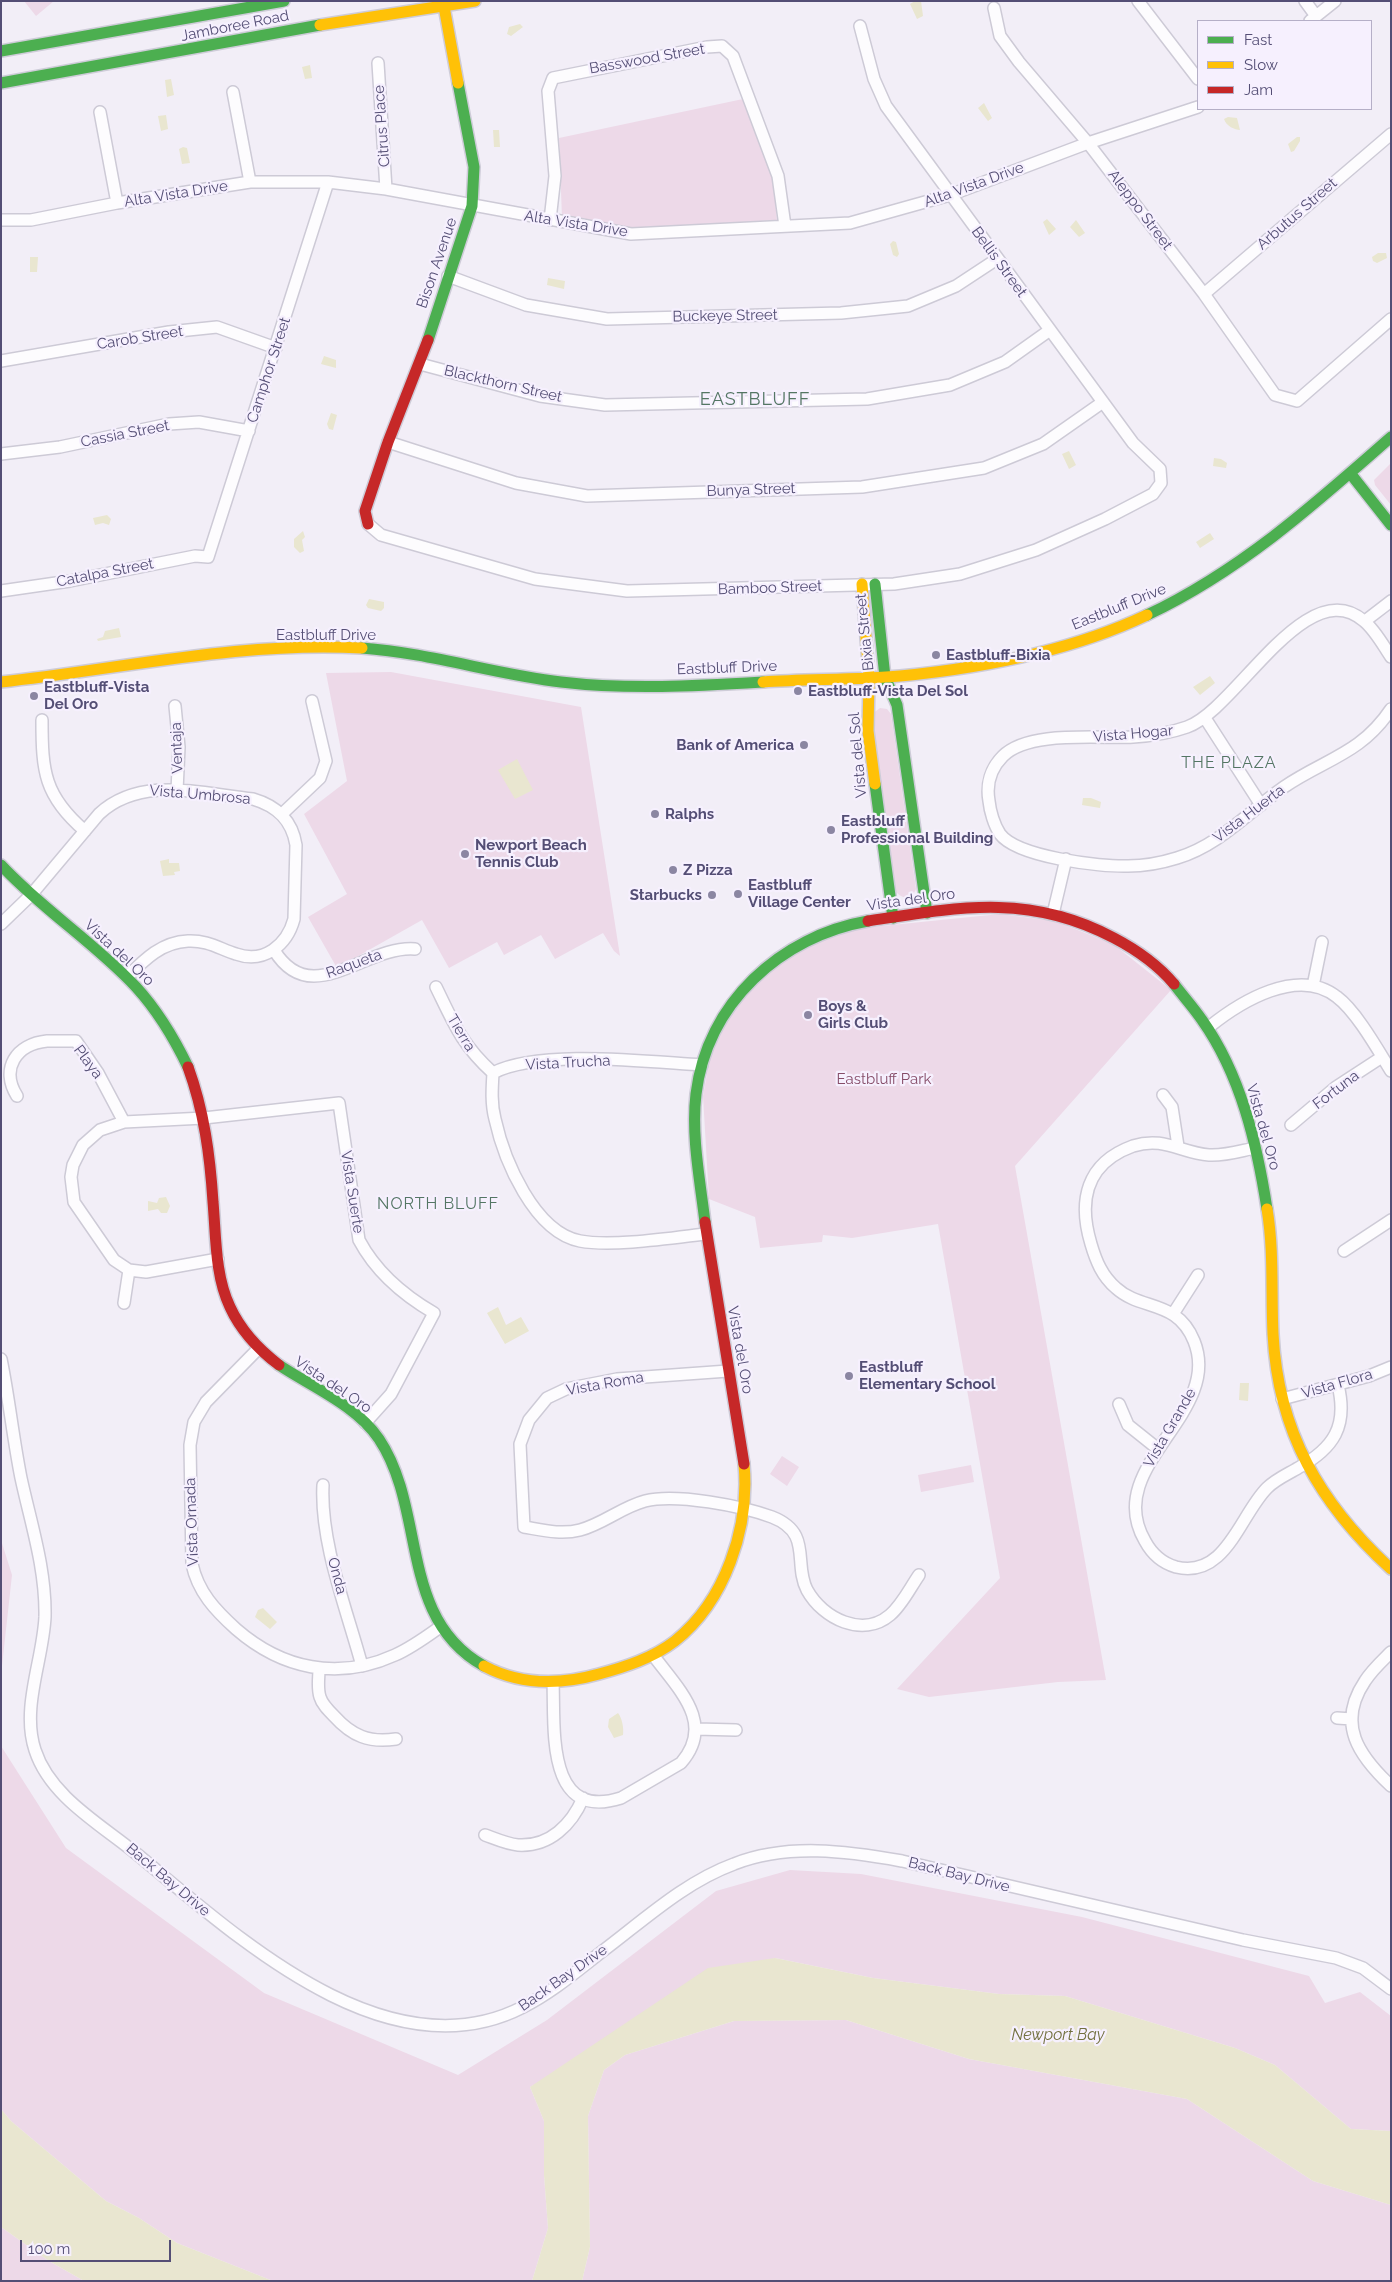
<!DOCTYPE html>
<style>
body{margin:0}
#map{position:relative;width:1392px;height:2282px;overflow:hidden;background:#f2eef7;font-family:Raleway,sans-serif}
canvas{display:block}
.frame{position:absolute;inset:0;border:2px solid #544e75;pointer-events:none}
.legend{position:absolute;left:1197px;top:20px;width:175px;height:90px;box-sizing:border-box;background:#f6f0fe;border:1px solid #b5afc7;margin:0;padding:6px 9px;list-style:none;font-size:15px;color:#544e75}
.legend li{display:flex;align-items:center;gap:10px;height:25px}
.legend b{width:25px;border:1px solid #b5afc7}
.scale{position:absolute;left:20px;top:2240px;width:151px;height:22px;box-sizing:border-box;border:2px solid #544e75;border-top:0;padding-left:6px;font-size:15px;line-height:18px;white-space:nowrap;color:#544e75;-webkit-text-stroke:4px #f6f0fe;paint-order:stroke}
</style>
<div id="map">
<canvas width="1392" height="2282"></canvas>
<div class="frame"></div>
<ul class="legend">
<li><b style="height:6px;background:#4caf50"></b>Fast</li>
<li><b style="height:6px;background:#ffc107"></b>Slow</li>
<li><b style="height:6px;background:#c62828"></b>Jam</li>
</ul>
<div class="scale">100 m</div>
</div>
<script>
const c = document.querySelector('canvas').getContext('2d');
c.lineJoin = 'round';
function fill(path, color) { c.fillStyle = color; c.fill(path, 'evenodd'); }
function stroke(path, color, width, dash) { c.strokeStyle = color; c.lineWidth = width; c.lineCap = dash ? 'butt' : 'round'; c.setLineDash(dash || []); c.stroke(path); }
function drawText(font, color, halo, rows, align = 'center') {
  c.font = font + ' Raleway,sans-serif'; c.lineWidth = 4.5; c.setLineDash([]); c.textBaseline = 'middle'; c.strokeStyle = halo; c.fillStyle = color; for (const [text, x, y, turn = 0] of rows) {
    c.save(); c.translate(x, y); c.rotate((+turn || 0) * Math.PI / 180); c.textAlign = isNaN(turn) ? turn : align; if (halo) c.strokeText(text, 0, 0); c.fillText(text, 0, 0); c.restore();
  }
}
const green = new Path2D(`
 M24 1H54L36 16Z
 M743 99 773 178 777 221 635 229 562 218 559 138Z
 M1391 463V505L1375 485 1374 480Z
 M391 672 581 707 620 956 614 951 603 933 555 959 541 935 504 955 497 942 449 968 422 920 337 968 308 917 347 894 304 814 347 781 326 673Z
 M880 708 887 709 891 714 916 889C912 899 903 900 896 892L872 714Z
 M1000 914 1055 921 1113 944 1171 990 1015 1166 1106 1680 1058 1682 929 1697 897 1689 1000 1578 938 1224 852 1238 823 1235 822 1242 760 1248 755 1217 709 1199 703 1096 710 1057 724 1026 747 993 779 963 816 940 862 928Z
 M782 1456 799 1467 787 1486 770 1474Z
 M971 1465 974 1482 921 1492 918 1475Z
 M1 1540 12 1575 1 1675Z
 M1 1746 66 1848 264 1993 458 2075 547 2020 716 1891 790 1870 861 1874 1082 1917 1309 1976 1325 2003 1360 1992 1391 2016V2131L1351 2129 1275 2065 1235 2048 1065 1996 999 1994 873 1978 775 1958 530 2087 544 2121V2175L548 2228 532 2281H273L177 2243 139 2218 106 2201 11 2121 1 2109Z
 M846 2020 969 2059 1187 2099 1313 2181 1391 2205V2281H582L590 2247 588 2116 604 2070 625 2055 734 2021Z
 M1 2227 49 2261 84 2281H1Z`);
const water = new Path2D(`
 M915 1H921L923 16 917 19 910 4Z
 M520 24 523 27 511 36 507 34 509 27Z
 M310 65 312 78 305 79 302 67Z
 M171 79 174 95 167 97 165 80Z
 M984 103 992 118 988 121 978 108Z
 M166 115 168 129 161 131 158 116Z
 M1228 117 1237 118 1240 130C1235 130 1226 126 1224 119Z
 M493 130H499L500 147H494Z
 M1297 137H1300V141L1294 151 1291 152 1288 144Z
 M183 147 187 148 190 163 182 164 179 149Z
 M1047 219 1056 229 1049 235 1043 222Z
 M1076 220 1085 233 1079 237 1070 227Z
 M893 241 896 242 899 254 897 257 893 255 890 244Z
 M1378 253H1386L1387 258 1377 263 1373 261 1372 257Z
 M30 257H38L37 272H30Z
 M548 278 565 281 564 289 547 285Z
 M324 356 336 360V368L321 364Z
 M331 413 337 415 333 430 329 429 327 424Z
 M1069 451 1076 465 1069 469 1062 454Z
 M1214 458 1221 459 1227 463 1226 468 1213 466Z
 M107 515 111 519 109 525 103 523 95 525 93 518Z
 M303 531 305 537 302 540 304 551 300 553 294 547V539Z
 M1210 533 1214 539 1200 548 1196 542Z
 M369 599 384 602V608L381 611 368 608 366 605Z
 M119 628 121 637 98 641 97 639 103 637 105 631Z
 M1210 676 1215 683 1200 695 1193 687Z
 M517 759 533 790 515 799 498 770Z
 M1083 798H1091L1101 802 1100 808 1082 805Z
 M169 859V863H179L180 871 174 872 175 875 163 876 160 861Z
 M166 1197 170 1206 167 1213H161L158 1209 148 1211V1201L157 1203 159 1198Z
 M498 1307 506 1325 521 1317 529 1331 505 1344 487 1313Z
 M1240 1383H1249L1248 1401 1239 1400Z
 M263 1608 277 1622 270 1629 255 1617 258 1610Z
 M618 1713C622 1718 624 1728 623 1735L614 1738 608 1727 609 1719Z
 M775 1958 873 1978 999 1994 1065 1996 1235 2048 1275 2065 1351 2129 1391 2131V2205L1313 2181 1187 2099 969 2059 846 2020 734 2021 625 2055 604 2070 588 2116 590 2247 582 2281H532L548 2228 544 2175V2121L530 2087 708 1968Z
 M1 2109 11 2121 106 2201 139 2218 177 2243 273 2281H84L49 2261 1 2227Z`);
const street = new Path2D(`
 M1138 1 1198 79
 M1305 1 1316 16
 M994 8 1000 36 1019 62 1088 143 1204 294 1275 395 1297 401 1391 319
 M1310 21 1335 1
 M378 63 386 189
 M233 92 250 182
 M100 112 117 203
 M1 220H31L117 203 250 182H328L386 189 631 234 850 223 950 195 1088 143 1198 107
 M550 220 555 176 548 91 553 78 707 47 722 46 733 56 778 176 785 226
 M448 276 526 305 607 319 841 313 908 306 956 286 997 259
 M1204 294 1391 134
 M1 361 169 332 217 327 276 348
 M420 364 540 396 605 405 867 399 950 385 1005 362 1050 330
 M388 442 516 483 587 496 862 487 984 468 1043 444 1103 402
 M1 454 60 447 169 424 199 422 249 431
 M368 524 381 535 535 579 627 591 894 584 960 574 1036 550 1105 519 1153 494 1161 483 1160 469 1133 443 886 106 874 79 860 26
 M1 591 70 581 195 556 208 557 328 182
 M1365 621 1391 601
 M1391 657C1383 645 1375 630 1364 621 1306 571 1236 710 1187 727 1170 733 1151 736 1133 737 1098 739 1029 730 1003 756 991 768 986 784 989 801 990 811 994 825 1000 834 1017 857 1100 867 1128 866 1145 866 1161 863 1177 858 1220 845 1248 812 1284 787 1325 759 1361 754 1391 709
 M175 706 179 747 177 791
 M1205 718 1261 805
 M42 720C42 771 44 796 85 831
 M282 814 320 778 326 761 312 701
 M1053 914 1066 859
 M1 924 31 895 99 814C141 775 202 794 253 799 277 806 292 820 296 845L294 919C287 945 264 964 236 954 220 949 207 940 188 941 162 942 145 959 127 977
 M274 950C311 1011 365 945 415 949
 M1313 986 1322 942
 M436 987C454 1024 462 1045 493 1073
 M1209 1027C1240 1002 1298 966 1337 997 1356 1011 1378 1050 1391 1071
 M702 1065C649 1062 539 1049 493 1073 492 1089 491 1104 495 1119 504 1160 534 1232 580 1241 612 1247 671 1238 705 1234
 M1163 1095 1172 1107 1178 1146
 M17 1096C0 1069 16 1044 47 1041 57 1041 66 1041 76 1041L98 1073 124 1122
 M1291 1125 1336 1087 1382 1057
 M1255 1148C1240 1151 1225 1156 1209 1155 1181 1153 1164 1136 1133 1146 1086 1163 1078 1201 1091 1244 1096 1261 1102 1276 1116 1288 1141 1311 1177 1299 1194 1341 1224 1415 1101 1466 1145 1541 1152 1554 1162 1563 1176 1567 1226 1579 1240 1515 1267 1488 1276 1479 1288 1474 1298 1468 1334 1448 1348 1426 1338 1385
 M1344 1251 1391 1220
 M218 1259 146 1272 129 1270 114 1260 74 1202 71 1177 73 1165 83 1145 100 1130 124 1122 204 1118 339 1103 359 1240C376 1272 403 1295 434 1313L391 1394 365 1423
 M124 1303 129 1270
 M1173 1314 1198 1275
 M258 1349 206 1402 194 1422 190 1445 192 1564C198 1592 215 1610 236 1629 282 1669 338 1681 395 1655 411 1648 426 1637 440 1627
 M1 1359C9 1398 13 1438 21 1478 31 1524 46 1569 45 1617 43 1660 21 1708 35 1750 50 1797 102 1825 138 1855 235 1935 387 2077 523 2007 553 1992 578 1970 604 1950 645 1919 685 1882 734 1864 787 1843 847 1851 902 1861L1243 1940 1336 1958 1363 1968 1391 1989
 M728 1371 617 1379 566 1389 547 1398 529 1420 520 1444 524 1527C542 1530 561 1535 580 1530 603 1524 622 1507 645 1501 676 1493 742 1506 772 1517 813 1533 793 1563 807 1590 823 1619 863 1638 890 1615 902 1605 910 1588 919 1575
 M1282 1399 1369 1376 1391 1367
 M1119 1404 1128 1425 1158 1449
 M323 1485C320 1543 347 1610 362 1666
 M1391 1652C1382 1661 1372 1670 1365 1681 1336 1724 1359 1756 1391 1786
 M319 1669C319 1678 317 1688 320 1697 322 1704 328 1710 334 1716 352 1736 369 1743 396 1739
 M553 1682C555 1727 545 1822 621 1798L681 1763C716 1723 678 1689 653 1655
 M1337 1718 1352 1719
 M696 1729 736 1730
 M485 1835C496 1839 507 1844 518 1845 550 1847 572 1824 583 1798`);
const fast = new Path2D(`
 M1 51 284 1
 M1 83 320 25
 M428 340 472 206 474 167 458 83
 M1350 473 1391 525
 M875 584 885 677 897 705 927 913
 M1147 615C1240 571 1314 505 1391 437
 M362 648C430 653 494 674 561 682 628 690 696 686 763 682
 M875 784 893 918
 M1 865C43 910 95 943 136 987 158 1011 174 1038 188 1067
 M1174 984C1183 996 1194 1008 1202 1020 1241 1075 1257 1144 1267 1209
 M705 1222C700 1180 691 1135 696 1094 707 1003 781 936 868 921
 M279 1365C312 1387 356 1405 379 1439 427 1511 398 1618 484 1666`);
const slow = new Path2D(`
 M443 1 458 83
 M320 25 475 1
 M862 584 869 678 868 731 875 784
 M1 682C120 669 242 641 362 648
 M763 682C808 679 855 680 900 676 983 668 1071 651 1147 615
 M1267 1209C1274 1250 1271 1293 1273 1334 1278 1432 1320 1504 1391 1569
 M484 1666C520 1685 560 1685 599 1674 625 1667 653 1658 675 1641 725 1601 750 1528 744 1464`);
const jam = new Path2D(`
 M368 524 365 511 388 442 428 340
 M868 921C958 907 1030 893 1114 938 1135 949 1158 965 1174 984
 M188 1067C204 1111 210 1155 213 1202 216 1236 215 1276 230 1307 241 1331 258 1349 279 1365
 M705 1222 744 1464`);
const markers = [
 [936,655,5,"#8b86a2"],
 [798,691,5,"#8b86a2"],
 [34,696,5,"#8b86a2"],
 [804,745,5,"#8b86a2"],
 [655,814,5,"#8b86a2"],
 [831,830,5,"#8b86a2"],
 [465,854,5,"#8b86a2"],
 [673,870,5,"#8b86a2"],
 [738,894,5,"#8b86a2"],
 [712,895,5,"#8b86a2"],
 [808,1015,5,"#8b86a2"],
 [849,1376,5,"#8b86a2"]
];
const streetNames = [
 ["Jamboree Road",235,26,-11],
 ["Basswood Street",647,59,-10],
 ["Citrus Place",382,126,-94],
 ["Alta Vista Drive",974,185,-20],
 ["Alta Vista Drive",176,194,-9],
 ["Aleppo Street",1140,210,53],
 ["Arbutus Street",1297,214,-41],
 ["Alta Vista Drive",576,224,9],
 ["Bellis Street",999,262,54],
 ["Bison Avenue",437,263,-71],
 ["Buckeye Street",725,316,-1],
 ["Carob Street",140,338,-9],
 ["Camphor Street",269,370,-72],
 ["Blackthorn Street",503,384,13],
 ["Cassia Street",125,434,-11],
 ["Bunya Street",751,490,-2],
 ["Catalpa Street",105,573,-11],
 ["Bamboo Street",770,588,-2],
 ["Eastbluff Drive",1119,607,-22],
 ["Bixia Street",865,632,-96],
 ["Eastbluff Drive",326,635],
 ["Eastbluff Drive",727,668,-2],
 ["Vista Hogar",1133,734,-5],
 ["Ventaja",177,748,-92],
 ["Vista del Sol",858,755,-95],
 ["Vista Umbrosa",200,795,5],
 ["Vista Huerta",1249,814,-37],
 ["Vista del Oro",911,900,-8],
 ["Vista del Oro",119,953,43],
 ["Raqueta",354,964,-20],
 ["Tierra",461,1033,59],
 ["Playa",88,1062,53],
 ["Vista Trucha",568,1063,-3],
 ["Fortuna",1336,1090,-37],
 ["Vista del Oro",1263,1127,74],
 ["Vista Suerte",352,1192,81],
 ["Vista del Oro",740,1350,80],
 ["Vista Roma",605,1384,-10],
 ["Vista Flora",1337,1384,-16],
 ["Vista del Oro",333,1385,34],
 ["Vista Grande",1170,1428,-60],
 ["Vista Ornada",192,1522,-92],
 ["Onda",337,1576,75],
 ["Back Bay Drive",959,1875,14],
 ["Back Bay Drive",168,1880,40],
 ["Back Bay Drive",563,1978,-35]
];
const poiNames = [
 ["Eastbluff-Bixia",946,655],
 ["Eastbluff-Vista",44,687],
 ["Del Oro",44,704],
 ["Eastbluff-Vista Del Sol",808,691],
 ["Bank of America",794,745,"right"],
 ["Ralphs",665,814],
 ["Eastbluff",841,821],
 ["Professional Building",841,838],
 ["Newport Beach",475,845],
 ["Tennis Club",475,862],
 ["Z Pizza",683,870],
 ["Eastbluff",748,885],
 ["Village Center",748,902],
 ["Starbucks",702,895,"right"],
 ["Boys &",818,1006],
 ["Girls Club",818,1023],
 ["Eastbluff",859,1367],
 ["Elementary School",859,1384]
];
const parkNames = [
 ["Eastbluff Park",884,1079]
];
const neighbourhoodNames = [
 ["THE PLAZA",1229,763],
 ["NORTH BLUFF",438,1204]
];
const waterNames = [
 ["Newport Bay",1058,2035]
];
const quarterNames = [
 ["EASTBLUFF",755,400]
];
fill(green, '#edd9e8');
fill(water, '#e9e6d0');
stroke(street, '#cdcad6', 14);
stroke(fast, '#ceccd8', 14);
stroke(slow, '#ceccd8', 14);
stroke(jam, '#ceccd8', 14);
stroke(street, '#fdfcfe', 11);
stroke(fast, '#4caf50', 11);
stroke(slow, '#ffc107', 11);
stroke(jam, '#c62828', 11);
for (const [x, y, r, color] of markers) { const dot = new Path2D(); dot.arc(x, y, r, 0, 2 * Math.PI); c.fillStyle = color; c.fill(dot); stroke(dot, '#f6f0fe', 2); }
drawText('15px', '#544e75', '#f6f0fe', streetNames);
drawText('bold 15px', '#544e75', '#f6f0fe', poiNames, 'left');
drawText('15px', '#864d69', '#f6f0fe', parkNames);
c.letterSpacing = '1px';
drawText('16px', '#547664', '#f6f0fe', neighbourhoodNames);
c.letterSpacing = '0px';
drawText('italic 16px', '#72703f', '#f6f0fe', waterNames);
c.letterSpacing = '1px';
drawText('18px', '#547664', '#f6f0fe', quarterNames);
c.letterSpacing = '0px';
</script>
